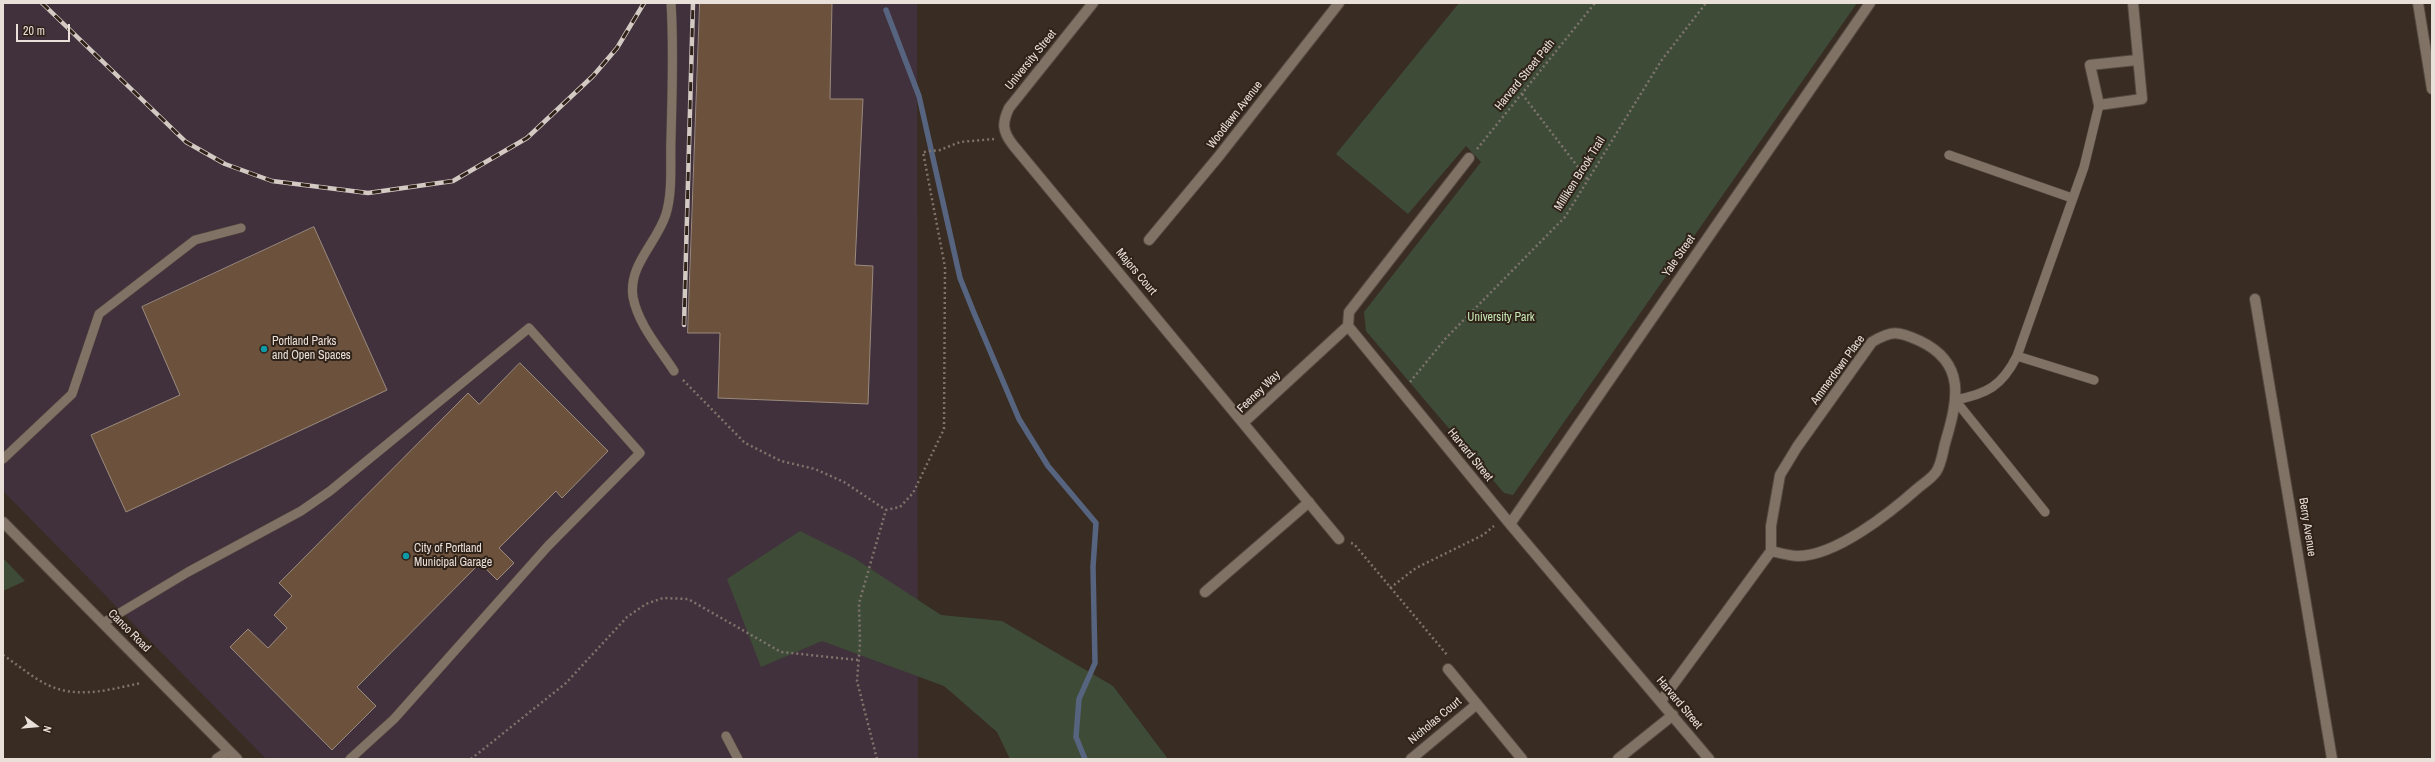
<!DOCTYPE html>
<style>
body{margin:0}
#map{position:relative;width:2435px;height:762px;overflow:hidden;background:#392c22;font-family:"Archivo Narrow",sans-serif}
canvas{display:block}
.frame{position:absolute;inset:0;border:4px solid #e9e0da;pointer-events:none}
.north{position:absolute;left:16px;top:706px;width:40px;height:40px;-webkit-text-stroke:3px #2f2218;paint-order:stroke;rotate:106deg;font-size:11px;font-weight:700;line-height:16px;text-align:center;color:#e9e0da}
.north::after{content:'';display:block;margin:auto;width:14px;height:18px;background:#e9e0da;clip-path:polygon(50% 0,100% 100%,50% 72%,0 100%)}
.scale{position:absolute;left:16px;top:24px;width:54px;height:18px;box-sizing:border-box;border:2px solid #e9e0da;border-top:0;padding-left:5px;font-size:12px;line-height:14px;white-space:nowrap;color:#e9e0da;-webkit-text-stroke:3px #2f2218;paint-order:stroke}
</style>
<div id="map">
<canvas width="2435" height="762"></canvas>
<div class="frame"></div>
<div class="north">N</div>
<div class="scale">20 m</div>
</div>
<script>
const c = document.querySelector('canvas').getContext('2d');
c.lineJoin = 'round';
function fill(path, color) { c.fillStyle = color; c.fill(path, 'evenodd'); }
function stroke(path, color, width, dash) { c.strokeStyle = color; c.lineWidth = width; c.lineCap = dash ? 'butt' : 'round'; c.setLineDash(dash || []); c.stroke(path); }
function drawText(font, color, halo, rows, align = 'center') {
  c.font = font + ' "Archivo Narrow",sans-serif'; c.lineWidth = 4; c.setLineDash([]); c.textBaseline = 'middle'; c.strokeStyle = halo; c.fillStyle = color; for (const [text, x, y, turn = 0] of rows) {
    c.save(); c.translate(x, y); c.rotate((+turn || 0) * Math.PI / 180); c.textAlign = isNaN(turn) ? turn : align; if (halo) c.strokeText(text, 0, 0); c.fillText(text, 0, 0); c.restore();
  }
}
const industrial = new Path2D(`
 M3 3H917L918 759H266L3 491Z`);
const green = new Path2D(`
 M1459 3H1857L1513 495 1504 493 1366 331 1364 312 1481 162 1466 146 1408 214 1336 154Z
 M800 531 854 558 941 615 1002 621 1113 686 1168 759H1010L997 732 944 686 822 641 761 667 727 579Z
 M3 558 25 581 3 591Z`);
const stream = new Path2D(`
 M886 10 919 96 960 278 974 313 1019 419 1048 466 1096 523 1093 567 1095 663 1079 699 1076 737 1085 759`);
const building = new Path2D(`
 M700 3H832L830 99H863L855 265 873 266 868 404 718 398 720 333H688Z
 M314 227 387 390 126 512 91 435 180 395 142 307Z
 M520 363 608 451 562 498 556 491 499 548 514 563 497 580 480 563 357 687 376 706 332 750 230 647 248 629 268 648 287 628 274 615 292 596 279 583 468 393 479 404Z`);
const path = new Path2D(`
 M1522 94 1588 180
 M1477 149 1595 3
 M683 380 745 443 781 461 815 469 844 482 886 510
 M1410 382 1446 338 1565 217 1661 61 1706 3
 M1351 543 1354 544 1448 656
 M1390 588 1416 568 1483 535 1494 526
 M3 655C18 665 34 679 50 686 80 699 111 689 141 683
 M471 759 566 683 627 617 646 604 663 598 688 599 781 652 858 660
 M877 759 857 681 860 643 859 603 886 510 900 507 913 493 944 429 945 267 923 152 940 150 960 142 994 139`);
const service = new Path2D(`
 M671 3C674 48 672 94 671 139 670 163 673 191 666 214 657 243 628 265 633 297 638 324 659 348 674 371
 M1949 155 2072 198
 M2017 356 2094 380
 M3 459 72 394 99 314 195 240 241 228
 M2045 512 1955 400C1987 394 2002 386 2017 356L2084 167 2099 105
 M103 623 188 572 301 511 330 491 529 328 640 453 548 546 394 719 350 759
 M726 736 738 759`);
const minor = new Path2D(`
 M1093 3 1009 108C1002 123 1002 131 1013 145L1339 539
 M2133 3 2142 99 2099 105 2090 65 2137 60
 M2418 3 2432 89
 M1469 158 1349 312 1348 326 1510 524 1709 759
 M1149 240 1219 156 1339 3
 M2255 299 2332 759
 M1244 422 1348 326
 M3 522 237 759
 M1510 524 1870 3
 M1205 592 1309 502
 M1448 669 1522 759
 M1661 701 1771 551V526L1780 475 1797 447 1872 342C1892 330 1898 331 1920 341 1966 363 1958 399 1946 440 1943 449 1942 464 1936 472 1932 478 1924 483 1918 488 1891 512 1836 556 1798 556 1790 556 1780 553 1771 551
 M217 759 229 751
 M1411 759 1477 704
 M1618 759 1673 715`);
const rail = new Path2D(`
 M42 3 186 142 225 164 272 181 368 193 453 181 527 138 593 76 617 48 644 3
 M684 325 693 3`);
const markers = [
 [264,349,4,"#0f9aa8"],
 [406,556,4,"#0f9aa8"]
];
const streetNames = [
 ["University Street",1031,60,-51],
 ["Harvard Street Path",1525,75,-51],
 ["Woodlawn Avenue",1235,115,-52],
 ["Milliken Brook Trail",1580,174,-58],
 ["Yale Street",1679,256,-55],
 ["Majors Court",1136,272,50],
 ["Ammerdown Place",1838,370,-54],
 ["Feeney Way",1259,392,-44],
 ["Harvard Street",1470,455,51],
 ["Berry Avenue",2307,527,81],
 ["Canco Road",129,631,45],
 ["Harvard Street",1679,703,50],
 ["Nicholas Court",1435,721,-40]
];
const parkNames = [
 ["University Park",1501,318]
];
const poiNames = [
 ["Portland Parks",272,342],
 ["and Open Spaces",272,356],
 ["City of Portland",414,549],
 ["Municipal Garage",414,563]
];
fill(industrial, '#41313c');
fill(green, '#3e4c37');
stroke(stream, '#566480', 5.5);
fill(building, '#6c523c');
stroke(building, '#9a8a7e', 1);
stroke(service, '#544940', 10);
stroke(minor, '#544940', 12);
stroke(path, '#7f746b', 2.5, [2, 3]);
stroke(service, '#817266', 9);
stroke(minor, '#817266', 10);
stroke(rail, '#d4cac4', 4.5);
stroke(rail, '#2f2218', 3, [9]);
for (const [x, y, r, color] of markers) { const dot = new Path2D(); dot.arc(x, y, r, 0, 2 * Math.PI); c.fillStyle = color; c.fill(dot); stroke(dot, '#2f2218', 1.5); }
drawText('12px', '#e9e0da', '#2f2218', streetNames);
drawText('12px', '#c7e9b5', '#2f2218', parkNames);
drawText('12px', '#e9e0da', '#2f2218', poiNames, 'left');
</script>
